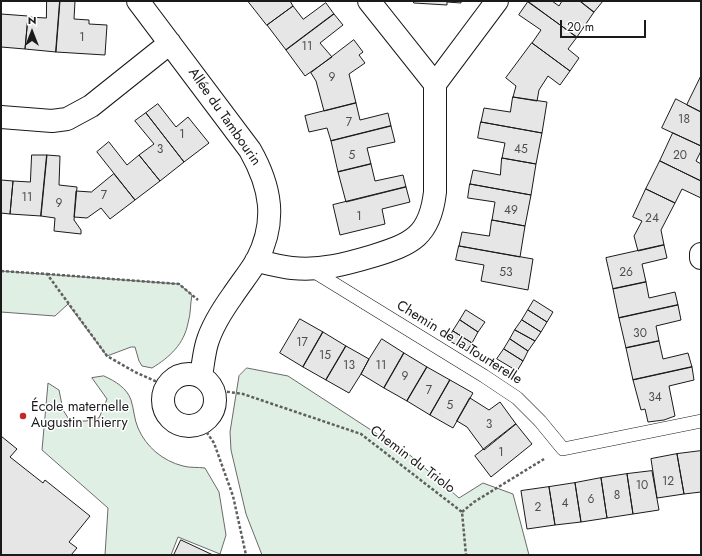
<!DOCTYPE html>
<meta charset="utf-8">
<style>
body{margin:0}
#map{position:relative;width:702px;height:556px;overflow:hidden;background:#fff;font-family:Jost,sans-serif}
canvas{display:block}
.frame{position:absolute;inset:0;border:2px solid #1a1a1a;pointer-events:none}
.north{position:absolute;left:12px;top:12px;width:40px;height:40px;-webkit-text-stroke:3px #fff;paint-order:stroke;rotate:0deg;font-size:11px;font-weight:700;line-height:16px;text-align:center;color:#1a1a1a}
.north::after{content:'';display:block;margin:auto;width:14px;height:18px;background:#1a1a1a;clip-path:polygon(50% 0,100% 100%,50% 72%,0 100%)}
.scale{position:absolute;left:560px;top:20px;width:86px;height:18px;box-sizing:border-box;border:2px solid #1a1a1a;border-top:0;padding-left:5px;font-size:12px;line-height:14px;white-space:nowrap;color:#1a1a1a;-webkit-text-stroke:3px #fff;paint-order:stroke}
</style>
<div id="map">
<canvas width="702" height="556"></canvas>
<div class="frame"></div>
<div class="north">N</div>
<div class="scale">20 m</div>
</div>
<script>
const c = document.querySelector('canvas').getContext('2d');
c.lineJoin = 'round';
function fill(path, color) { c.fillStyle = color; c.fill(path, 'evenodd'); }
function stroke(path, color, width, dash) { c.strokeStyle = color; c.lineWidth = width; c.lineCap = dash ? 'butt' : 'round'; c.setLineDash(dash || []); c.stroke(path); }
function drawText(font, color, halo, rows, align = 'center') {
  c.font = font + ' Jost,sans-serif'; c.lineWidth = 3; c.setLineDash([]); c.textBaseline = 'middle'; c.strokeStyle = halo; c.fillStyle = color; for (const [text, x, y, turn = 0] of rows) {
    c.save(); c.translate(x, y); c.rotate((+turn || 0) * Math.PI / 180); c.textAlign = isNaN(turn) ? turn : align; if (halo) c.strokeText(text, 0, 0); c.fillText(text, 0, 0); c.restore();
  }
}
const green = new Path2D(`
 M1 271 179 284 192 295C190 304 191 314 188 323 184 344 170 357 152 368L142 366 139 361 135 347H131L107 356 68 304 55 316 1 312Z
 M247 368 288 376 411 456 459 498 483 483 513 494 529 555H262L246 514 231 450 230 432 239 376Z
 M104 376C115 381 127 388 131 400 134 409 134 419 138 428 146 447 163 461 183 466 190 468 198 467 205 468L219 492 226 535 220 554 178 537 171 555H105L108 508 42 450 48 383 59 390 63 410 70 421H86L99 418 107 399 92 378Z`);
const building = new Path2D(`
 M47 1H60L56 52 25 49 28 17 46 18Z
 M60 1H75L74 19 89 20V24L107 25 105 55 56 52Z
 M248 1H290L293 6 267 25Z
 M414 1H461V3L447 2V5L414 3Z
 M528 1H552L559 6 562 1H580L594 12 577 37Z
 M580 1H603L594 12Z
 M528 2 577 37 568 49 579 58 570 71 532 43 541 30 519 15Z
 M326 3 334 14 286 50 267 25 293 6 303 19Z
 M1 14 28 16 25 49 1 47Z
 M334 14 343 25 320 43 332 57 305 76 286 50Z
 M354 40 363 52 359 55 365 63 349 74 356 103 324 111 316 81 311 73Z
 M532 43 570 71 560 85 548 76 539 90 537 101 513 97 516 86 506 78Z
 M701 76V112L687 105Z
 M513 97 547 102 542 133 481 122 484 108 510 112Z
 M676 99 701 112V146L662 128Z
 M356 103 360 120 388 113 391 126 331 141 327 128 309 132 305 116Z
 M158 104 176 127 188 117 209 143 184 162 146 113Z
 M146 113 184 162 160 181 139 155 154 144 135 121Z
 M481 122 542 133 536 164 502 158 505 143 478 138Z
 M391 126 395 142 367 148 371 164 338 172 331 141Z
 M673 133 701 146V151L696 161 701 164V181L660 161Z
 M109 142 127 165 139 155 160 181 135 200 97 152Z
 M32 155H47L41 216 10 214 13 181 30 182Z
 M47 155 60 156 59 185 77 187 74 220 81 230V234L54 231 55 218 41 216Z
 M502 158 536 164 531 195 470 184 473 170 500 175Z
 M660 161 701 181V198L682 189 675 203 646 189Z
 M371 164 375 181 403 175 406 187 346 202 338 172Z
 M114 174 135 200 110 219 101 208 87 218 74 217 76 191 91 192Z
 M1 180 13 181 10 214 1 213Z
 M470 184 531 195 525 226 492 220 495 202 468 198Z
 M406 187 410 202 382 209 385 224 340 235 333 205Z
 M646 189 675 203 661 230 664 245 638 251 634 236 642 221 633 217Z
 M492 220 525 226 520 257 459 246 462 232 489 236Z
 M664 245 667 258 642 264 646 282 613 289 606 258Z
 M459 246 533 259 528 290 481 281 484 265 456 260Z
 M646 282 649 298 675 292 678 305 619 318 613 289Z
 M534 300 553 312 547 322 528 310Z
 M678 305 681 320 656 326 659 341 626 348 619 318Z
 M466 310 485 322 478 332 460 320Z
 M528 310 547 322 541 332 522 320Z
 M300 319 323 332 303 367 280 353Z
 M460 320 478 332 472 343 453 331Z
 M522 320 541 332 535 341 515 330Z
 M515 330 535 341 528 351 510 339Z
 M453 331 472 343 467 351 448 340Z
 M323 332 346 346 326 380 303 367Z
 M382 339 404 353 384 388 361 374 369 359Z
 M510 339 528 351 523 361 504 349Z
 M659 341 663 359 688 353 692 367 633 380 626 348Z
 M346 346 369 359 361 374 349 393 326 380Z
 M504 349 523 361 517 371 497 359Z
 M404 353 427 367 407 401 384 388Z
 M427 367 450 380 430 415 407 401Z
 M692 367 694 380 669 386 675 416 664 420 648 422 645 409 641 410 633 380Z
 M450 380 473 393 453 428 430 415Z
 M470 398 489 410 500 402 516 424 484 450 467 427 457 421Z
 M516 424 532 444 491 477 475 456Z
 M1 436 17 449 10 457 43 483 45 480 90 516 69 542 77 548 71 555H1Z
 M701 451V492L684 494 677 454Z
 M677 454 684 494 657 498 651 459Z
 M652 471 659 510 633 514 627 474Z
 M627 474 633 514 607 518 601 478Z
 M601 478 607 518 581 522 575 483Z
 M575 483 581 522 555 525 549 487Z
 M549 487 555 525 527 529 521 491Z
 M181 540 213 555H174Z`);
const path = new Path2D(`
 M1 271 47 274 107 356 135 372 166 386
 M47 274 179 284 198 300
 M222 391 243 394 361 434 462 512 466 555
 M201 424 214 443 233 496 246 555
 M462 512 474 502 544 459`);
const service = new Path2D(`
 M310 269 484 376 517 398 540 421 563 449 701 421`);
const minor = new Path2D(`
 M138 1 250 150C271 187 277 221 257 260 250 272 241 283 233 295 223 309 212 326 207 343 204 353 203 365 201 376
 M435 84 497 1
 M1 117 52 121 67 119 91 106 170 43
 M701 254V258
 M256 261C268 263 280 267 292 268 321 271 346 264 373 256 412 244 430 236 435 192V84L369 1
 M163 400a26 26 0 1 1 52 0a26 26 0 1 1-52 0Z`);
const markers = [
 [23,416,4,"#c62828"]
];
const numberNames = [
 ["1",82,38],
 ["11",307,47],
 ["9",332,78],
 ["18",684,120],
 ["7",349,123],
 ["1",182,135],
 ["3",160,150],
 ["45",521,150],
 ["5",352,156],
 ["20",680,156],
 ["7",104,196],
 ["11",27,198],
 ["9",59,204],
 ["49",511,211],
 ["1",359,217],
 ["24",652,219],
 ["53",506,273],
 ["26",626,273],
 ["30",640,334],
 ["17",302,343],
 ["15",325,356],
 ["13",349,366],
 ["11",381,366],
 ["9",405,377],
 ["7",429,391],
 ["34",655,398],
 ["5",450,406],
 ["3",489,425],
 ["1",501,453],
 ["12",668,482],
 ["10",642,486],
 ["8",617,496],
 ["6",591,500],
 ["4",565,504],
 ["2",538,508]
];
const streetNames = [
 ["Allée du Tambourin",224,117,55],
 ["Chemin de la Tourterelle",459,343,32],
 ["Chemin du Triolo",412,460,37]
];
const poiNames = [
 ["École maternelle",31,408],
 ["Augustin Thierry",31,424]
];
fill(green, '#e0efe3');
stroke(green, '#6a6a6a', 1);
fill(building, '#e6e6e6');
stroke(building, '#1a1a1a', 1);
stroke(service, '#1a1a1a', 14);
stroke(minor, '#1a1a1a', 24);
stroke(path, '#5f5f5f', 2.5, [3, 2]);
stroke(service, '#fff', 13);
stroke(minor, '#fff', 22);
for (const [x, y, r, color] of markers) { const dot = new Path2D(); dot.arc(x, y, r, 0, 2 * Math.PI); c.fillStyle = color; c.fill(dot); stroke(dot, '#fff', 1.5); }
drawText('12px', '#4d4d4d', null, numberNames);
drawText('14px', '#1a1a1a', '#fff', streetNames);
drawText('14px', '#1a1a1a', '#fff', poiNames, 'left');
</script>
